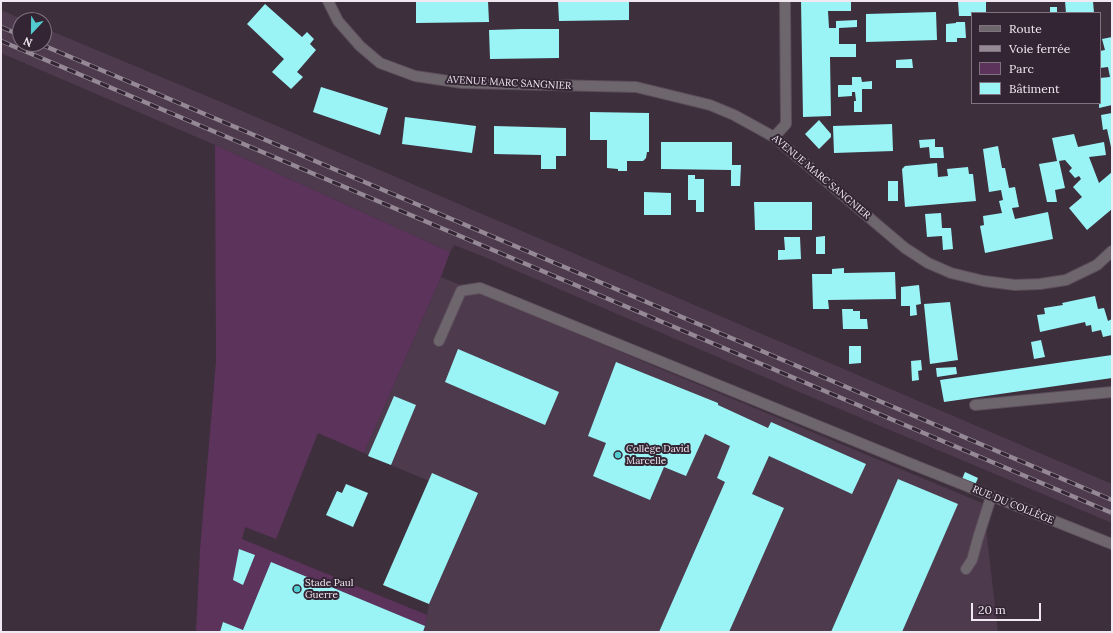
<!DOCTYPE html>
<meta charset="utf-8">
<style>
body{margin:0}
#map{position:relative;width:1113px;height:633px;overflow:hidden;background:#3e2f3d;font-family:Lora,serif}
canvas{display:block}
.frame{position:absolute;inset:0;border:2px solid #f2e8f2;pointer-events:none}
.legend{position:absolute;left:971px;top:12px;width:130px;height:92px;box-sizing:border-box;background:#332533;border:1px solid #7f737f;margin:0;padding:5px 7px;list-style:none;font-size:12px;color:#f2e8f2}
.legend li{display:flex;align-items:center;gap:8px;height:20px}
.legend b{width:20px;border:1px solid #7f737f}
.north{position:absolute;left:12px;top:12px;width:40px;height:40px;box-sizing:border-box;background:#332533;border:1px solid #7f737f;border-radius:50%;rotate:202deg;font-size:11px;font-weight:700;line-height:16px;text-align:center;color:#f2e8f2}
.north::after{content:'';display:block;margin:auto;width:14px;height:18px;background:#52ccd0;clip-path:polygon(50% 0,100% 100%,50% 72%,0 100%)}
.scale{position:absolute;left:971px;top:603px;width:70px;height:18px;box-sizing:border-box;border:2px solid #f2e8f2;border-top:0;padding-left:5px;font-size:12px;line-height:14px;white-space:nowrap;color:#f2e8f2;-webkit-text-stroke:3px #332533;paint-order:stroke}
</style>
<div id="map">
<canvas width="1113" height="633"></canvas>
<div class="frame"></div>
<ul class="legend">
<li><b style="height:5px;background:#6e666d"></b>Route</li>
<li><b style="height:5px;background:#958995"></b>Voie ferrée</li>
<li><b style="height:11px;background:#5b335b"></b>Parc</li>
<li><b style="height:11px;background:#9af4f6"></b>Bâtiment</li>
</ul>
<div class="north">N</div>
<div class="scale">20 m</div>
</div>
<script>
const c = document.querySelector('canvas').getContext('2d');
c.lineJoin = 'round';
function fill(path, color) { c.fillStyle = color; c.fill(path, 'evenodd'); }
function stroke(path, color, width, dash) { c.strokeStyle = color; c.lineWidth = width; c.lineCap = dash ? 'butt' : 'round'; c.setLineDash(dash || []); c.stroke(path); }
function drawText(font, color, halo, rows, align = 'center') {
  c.font = font + ' Lora,serif'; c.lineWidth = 4; c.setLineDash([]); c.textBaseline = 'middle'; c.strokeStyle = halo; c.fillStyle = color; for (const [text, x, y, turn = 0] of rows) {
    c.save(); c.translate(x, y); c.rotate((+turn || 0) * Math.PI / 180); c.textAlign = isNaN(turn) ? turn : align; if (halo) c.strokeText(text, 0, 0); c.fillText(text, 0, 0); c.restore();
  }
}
const built = new Path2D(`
 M1 10 24 20H20V44H44V28L221 102 1112 484V523L804 394 482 256 454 245 450 252 215 145 1 53Z
 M441 277 994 508 986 528 998 632H423L425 625 429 604 383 585 429 481 374 458 364 453Z`);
const green = new Path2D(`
 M215 145 450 252 441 277 364 453 318 433 276 539 245 527 242 539 427 615 425 626 423 632H196L200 550 216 361Z`);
const building = new Path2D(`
 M416 1H488L489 22 416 23Z
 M558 1H629V20L559 21Z
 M801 1H851V11H828L829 28H836V21L857 20V27L839 28V44H856V57H830L831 116 803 117Z
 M958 1H986V13H972V16H959Z
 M1065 1H1093L1094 13H1066Z
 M265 4 302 37 307 32 314 39 310 44 316 50 297 72 303 77 291 89 272 72 284 59 247 24Z
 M1050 7H1057V13H1050Z
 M936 12 937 40 866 42V14Z
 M956 22H965L966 38H957V42H946V24L956 23Z
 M522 29H559V58L490 59 489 30Z
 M1112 37V105L1099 108 1100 78 1110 77 1108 67 1100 68V51L1105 50 1102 39Z
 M912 59 913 68H896V60Z
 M852 77H861L862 82 872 81V89H862V112H854V101H856L855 92H852V96L838 97V85H852Z
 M321 87 388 108 380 135 313 112Z
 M590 112 649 113V152H647L646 158 643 161H627V171H618V169L607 168V140H590Z
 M1112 113V147H1111L1107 129 1103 130 1101 115Z
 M405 117 476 126 472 153 402 144Z
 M819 120 831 134V137L819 149 805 134Z
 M892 124 893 151 834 153 833 126Z
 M494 126 566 128V156H556V169H541V155L494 154Z
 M1074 134 1078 147 1104 142 1106 155 1089 157 1099 183 1112 172V209L1087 230 1069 208 1082 197 1073 187 1081 179 1079 176 1075 178 1069 171 1072 168 1065 160 1059 161 1065 188 1055 190 1057 202H1047L1039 164 1057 161 1052 138Z
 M935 139V147H943L944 158H930L929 147 920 148 919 140Z
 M661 142H732V165H741L740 186H731V170L661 169Z
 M998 146 1002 168H1005L1009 188 1015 187 1019 207 1012 208 1015 219 1048 212 1053 239 985 253 980 226 984 225 983 216 1002 213 999 201 1003 200 1001 190 989 192 983 149Z
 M937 163 938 177 948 176 947 169 968 167 969 174H973L976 201 905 207 902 169 905 166Z
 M688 175H695V179H704V212H696V200H688Z
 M888 181H898V201H888Z
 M644 192 671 193V215H644Z
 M754 202H812V230H755Z
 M941 213 942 228H951L953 249 943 250 942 236 927 237 925 214Z
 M825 236V254H816V237Z
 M784 237H800L801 259 778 260V250H785Z
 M844 268V273L895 272 896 299 828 300 829 309H813L812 274H832V269Z
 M919 285 921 304 916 305 917 315 910 316V306H901V287Z
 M1095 296 1098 309 1104 308 1108 321 1112 319V335L1103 337 1101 330 1092 332 1091 325 1086 326 1085 322 1040 332 1037 315 1045 314 1044 308 1063 305 1062 303Z
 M950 302 958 360 930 364 924 304Z
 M842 309H853V311H860V319H867L868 329H843Z
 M1041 340 1045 357 1034 359 1031 342Z
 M849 346H861V363L849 364Z
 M458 349 559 392 545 425 445 382Z
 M1112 355V378L944 402 940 380Z
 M921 360 922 370 918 371 919 380 912 381 911 361Z
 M616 362 718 403V405L768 428 771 422 866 464 852 494 769 456 752 494 784 508 729 632H659L725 482 717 478 730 446 705 434 686 476 664 467 650 500 593 476 606 443 588 436Z
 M956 367 957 374 937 377 936 368Z
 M394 396 416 405 391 465 368 456Z
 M965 472 978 478 975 485 962 479Z
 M432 473 478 493 429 604 383 585Z
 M898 479 958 504 902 632H831Z
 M346 484 368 493 353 527 326 515 337 491 342 493Z
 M239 549 255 555 243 585 233 580Z
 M271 562 425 626 423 632H220L223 622 243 630Z`);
const lane = new Path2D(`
 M439 341 461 291 480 288 505 298 914 465
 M975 405 1112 392
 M966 569 972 560 978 538 991 497`);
const street = new Path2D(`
 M328 1 338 21 360 46 380 63 415 76 462 83 636 87 710 105 734 115 774 137 905 248 928 263 951 273 984 281 1015 285 1040 284 1066 280 1097 265 1112 251
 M774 137 786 124 785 1
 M914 465 1112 544`);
const rail = new Path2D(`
 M1 27 20 35
 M1 41 1112 513
 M40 44 1112 500`);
const markers = [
 [618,455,4,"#52ccd0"],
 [297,589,4,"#52ccd0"]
];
const streetNames = [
 ["AVENUE MARC SANGNIER",509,83,3],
 ["AVENUE MARC SANGNIER",821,177,40],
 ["RUE DU COLLÈGE",1013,505,22]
];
const poiNames = [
 ["Collège David",626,449],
 ["Marcelle",626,461],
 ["Stade Paul",305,583],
 ["Guerre",305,595]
];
fill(built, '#4d3a4d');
fill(green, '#5b335b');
fill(building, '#9af4f6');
stroke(lane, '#5b4d5a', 12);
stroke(street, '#5b4d5a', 12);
stroke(lane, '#6e666d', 10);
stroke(street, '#6e666d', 10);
stroke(rail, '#958995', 4.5);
stroke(rail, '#332533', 3, [9]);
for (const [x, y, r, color] of markers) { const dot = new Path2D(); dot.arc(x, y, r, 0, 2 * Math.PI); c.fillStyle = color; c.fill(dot); stroke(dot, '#332533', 1.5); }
drawText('10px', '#f2e8f2', '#332533', streetNames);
drawText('10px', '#f2e8f2', '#332533', poiNames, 'left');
</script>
